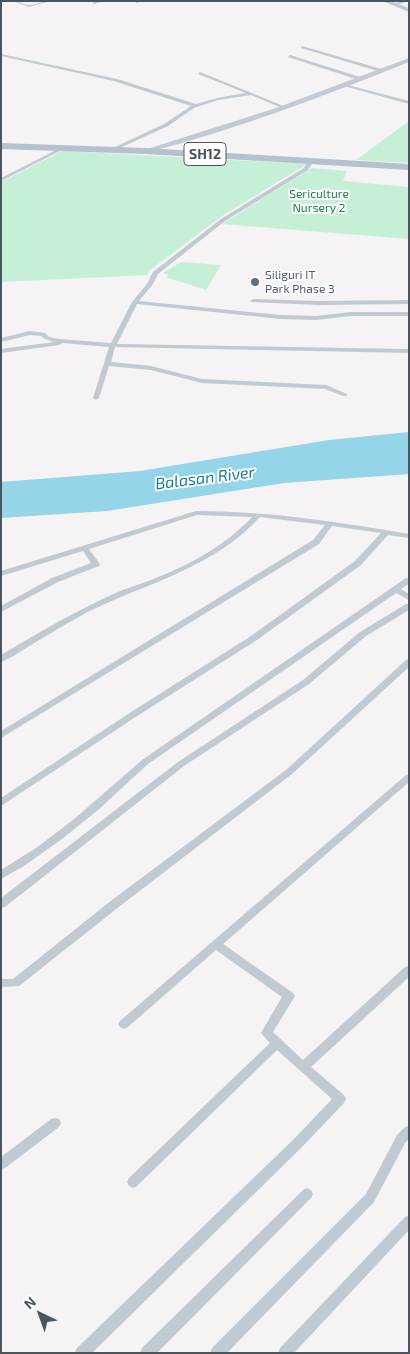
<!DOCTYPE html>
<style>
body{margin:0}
#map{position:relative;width:410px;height:1354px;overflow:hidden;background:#f5f3f3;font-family:"Exo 2",sans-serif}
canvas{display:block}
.frame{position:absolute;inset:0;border:2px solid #4b5560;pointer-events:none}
.north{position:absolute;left:15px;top:1289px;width:50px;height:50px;-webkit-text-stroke:4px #fff;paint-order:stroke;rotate:318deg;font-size:14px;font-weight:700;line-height:20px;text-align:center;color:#4b5560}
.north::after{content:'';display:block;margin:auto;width:18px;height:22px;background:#4b5560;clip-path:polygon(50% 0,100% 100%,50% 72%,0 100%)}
</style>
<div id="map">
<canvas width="410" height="1354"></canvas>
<div class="frame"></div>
<div class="north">N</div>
</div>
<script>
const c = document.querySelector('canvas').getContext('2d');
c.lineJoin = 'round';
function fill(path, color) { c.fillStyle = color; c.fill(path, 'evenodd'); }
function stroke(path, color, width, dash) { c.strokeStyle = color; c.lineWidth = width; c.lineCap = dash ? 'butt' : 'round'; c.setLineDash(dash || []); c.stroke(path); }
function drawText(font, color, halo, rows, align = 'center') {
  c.font = font + ' "Exo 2",sans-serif'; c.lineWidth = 4; c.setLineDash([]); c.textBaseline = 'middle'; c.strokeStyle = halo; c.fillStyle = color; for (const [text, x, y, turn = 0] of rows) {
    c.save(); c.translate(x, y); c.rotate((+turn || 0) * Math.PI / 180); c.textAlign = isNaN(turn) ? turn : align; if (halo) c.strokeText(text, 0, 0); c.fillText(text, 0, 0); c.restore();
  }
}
const green = new Path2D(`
 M409 121V163L356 160Z
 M62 151 307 164 225 214 150 270 147 275 1 282V182Z
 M312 168 347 171 343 181 409 187V239L222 224Z
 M181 262 221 265 206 290 166 277 169 275 163 273Z`);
const water = new Path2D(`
 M409 432V474L284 483 107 511 1 518V482L140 471 329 440Z`);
const street = new Path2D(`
 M13 1C19 1 24 5 29 5 36 5 43 1 50 1L29 7Z
 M97 1H105L94 4 92 3Z
 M134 1H138L139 2 137 3Z
 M402 1H409L396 5 394 4Z
 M302 46 385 70V71L381 72 301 48Z
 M1 54 117 79 196 104 217 98 246 93 198 74 200 72 286 107 282 108 251 95 218 100 194 108 168 126 113 151H111V149L164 124 191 106 114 81 1 56Z
 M290 55 363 78V79L359 80 288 57Z
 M344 84 409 101V104L344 86Z
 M60 148 64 149 1 181V178Z
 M311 159 314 161 308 170 225 221 158 274 153 284 139 301 280 315 316 316 351 312H409V316H351L316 320 280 319 137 304 117 344 409 349V353L115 347 111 362 151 366 202 379 326 385 347 394V396H343L325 389 202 383 151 370 109 366 99 398 96 400 93 398 109 347 62 343 59 345 1 353V349L54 342 45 339 41 336 30 335 1 342V338L30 331 45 333 49 337 59 339 111 343 132 302 147 284 153 272 221 219 304 168 309 160Z
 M253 299 319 301 409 300V304L319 305 251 302 250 301Z
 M196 511C268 511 338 522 409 534V538L388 535 361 565 257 640 134 718 1 806V798L128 714 251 636 355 561 381 533 332 526 319 544 1 738V731L313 540 325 525 260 517C213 569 145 583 84 614 66 624 49 634 31 645 22 650 12 658 1 662V655C38 633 74 612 113 594 127 588 141 584 156 578 191 564 226 545 252 517L197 515 89 549 100 564 99 566 58 582 1 612V606L52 578 91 563 83 551 1 576V571Z
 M406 578H409V584L401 589 409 594V600L396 593 148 764 98 810 62 839 24 866 1 879V870L36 848 73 820 142 760Z
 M406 604H409V610L366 636 309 684 184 766 5 907 1 908V898L178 762 303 680 360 632Z
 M409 659V667L292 774 120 906 19 986 1 987V979H13L112 900 286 770 406 660Z
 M409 774V782L223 944 293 993 295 996 273 1032 303 1060 405 967 409 966V977L311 1067 344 1095 346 1099 344 1103 302 1147 92 1353H75L77 1348 294 1139 332 1099 277 1050 137 1186 133 1188 129 1186 127 1182 129 1178 270 1043 261 1033 282 997 216 950 128 1027 124 1029 120 1027 118 1024 120 1021 406 775Z
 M55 1118 59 1119 61 1123 59 1127 5 1168 1 1169V1157L51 1119Z
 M409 1126V1139L405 1143 374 1202 227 1353H210L212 1348 366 1194 397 1135 405 1127Z
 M307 1188 311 1190 313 1194 311 1198 157 1353H140L142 1348 303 1190Z
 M409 1215V1230L294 1353H278L280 1348 405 1217Z`);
const secondary = new Path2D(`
 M382 1H391L409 8V12Z
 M409 58V62C322 97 235 130 145 153L141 151 276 108Z`);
const primary = new Path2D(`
 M1 143 145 148 409 164V170L145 154 1 149Z`);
const markers = [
 [255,282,5,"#5c6f8a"]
];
const farParknames = [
 ["Sericulture",319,194],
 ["Nursery 2",319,208]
];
const farServicenames = [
 ["Siliguri IT",265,275],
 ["Park Phase 3",265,289]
];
const shields = [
 [205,154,42]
];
const shieldNames = [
 ["SH12",205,154]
];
const waterNames = [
 ["Balasan River",205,478,-7]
];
fill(green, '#c5efd6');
fill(water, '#94d5e9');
fill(street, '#c1c9d1');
fill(secondary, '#c2cad5');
fill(primary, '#b4c1cf');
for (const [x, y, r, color] of markers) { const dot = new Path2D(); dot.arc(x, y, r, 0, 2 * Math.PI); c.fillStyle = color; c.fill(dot); stroke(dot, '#fff', 2); }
drawText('12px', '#1d8051', '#fff', farParknames);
drawText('12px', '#4e5e75', '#fff', farServicenames, 'left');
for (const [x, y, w] of shields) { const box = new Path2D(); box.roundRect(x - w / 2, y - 11.5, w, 23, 4); c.fillStyle = '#fff'; c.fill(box); stroke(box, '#4b5560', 1); }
drawText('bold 14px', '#4b5560', null, shieldNames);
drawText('italic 16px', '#147b9b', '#fff', waterNames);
</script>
